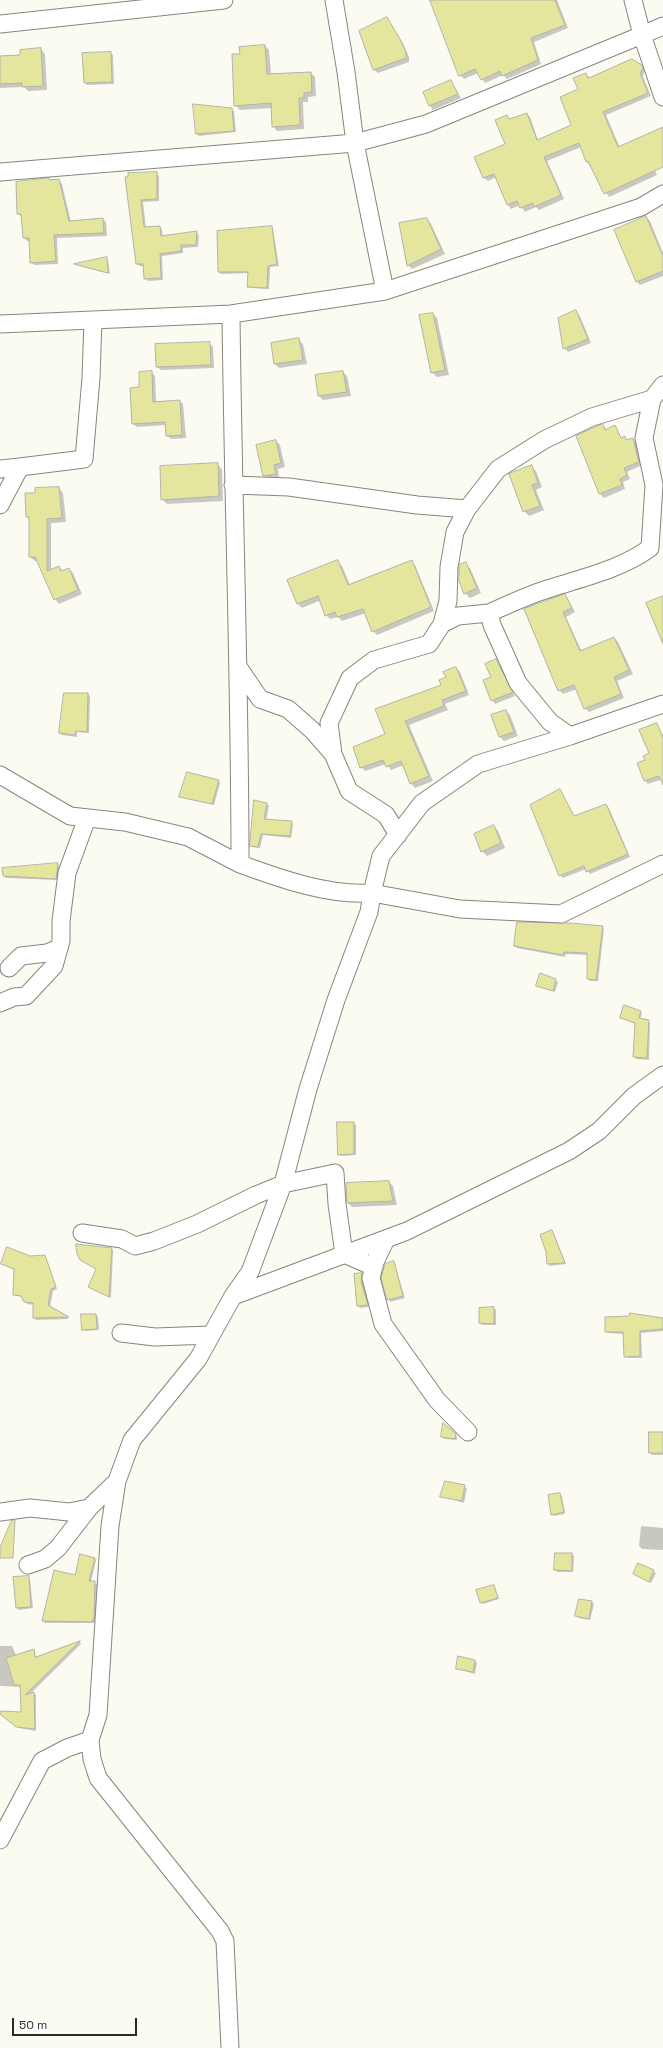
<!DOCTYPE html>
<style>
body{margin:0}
#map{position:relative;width:663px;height:2048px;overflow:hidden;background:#fbfbf2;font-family:"Space Grotesk",sans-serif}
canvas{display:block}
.scale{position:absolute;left:12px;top:2018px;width:125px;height:18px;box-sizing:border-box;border:2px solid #2a2b27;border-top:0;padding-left:5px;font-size:12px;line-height:14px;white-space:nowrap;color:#2a2b27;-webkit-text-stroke:3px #fff;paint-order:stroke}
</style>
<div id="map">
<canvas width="663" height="2048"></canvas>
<div class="scale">50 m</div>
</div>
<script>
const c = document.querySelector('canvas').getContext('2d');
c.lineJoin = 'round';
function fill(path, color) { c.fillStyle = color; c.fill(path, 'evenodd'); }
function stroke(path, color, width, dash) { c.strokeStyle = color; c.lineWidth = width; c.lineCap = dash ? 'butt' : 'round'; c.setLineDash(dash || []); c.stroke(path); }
const shadow = new Path2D(`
 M437 0H557L568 28 534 42 541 64 507 79 503 75 485 83 478 73 464 79 460 75Z
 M386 18 403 43 409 57V62L378 73 374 70 360 31Z
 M265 46 269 50 271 74 311 73 315 77 316 96 308 97V102H303L304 129 277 131 273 126 272 108 240 110 235 105 241 54Z
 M41 49 45 54 47 90 28 91 24 87 0 88V57L21 56Z
 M111 53 113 55 114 84 87 85 85 83Z
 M641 65 645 69 643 77 651 96 606 115 620 148 663 129V150L648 156 657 175 609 197 587 162 581 147 547 161 564 199 539 210 536 207 525 212 520 205 511 209 508 205 496 177 488 181 484 178 506 145 507 116 511 120 527 114 530 117 538 140 573 126 579 90 585 74 590 78Z
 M451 81 461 98 433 110 430 106 424 93Z
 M231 109 234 111 236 132 199 136 197 134Z
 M156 174 159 176V201L143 202 146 228 160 227 162 230 163 237 196 232 199 235 198 247 183 248V253L162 256 163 280 148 281 145 278V266H140L137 264 126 178Z
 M48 179 50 181 59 180 62 184 71 222 103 219 106 222 107 236 57 238 58 264 34 265 31 262 30 241H27L24 238 22 217 18 214Z
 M646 217 650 221 663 253V276L640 285 637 282Z
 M427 219 431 224 445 254 412 269 408 265Z
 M271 227 273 229 279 266 270 267 269 289 250 288 248 286 249 273 221 274 219 272Z
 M106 258 108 260 110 274 76 265Z
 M576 312 580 316 591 343 568 352 564 348Z
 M433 314 437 318 449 375 437 377 432 372Z
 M299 340 303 344 307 364 279 368 275 364Z
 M209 343 213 347 214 368 161 370 157 367Z
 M151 372 155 376 156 402 180 401 183 404 186 438 171 439 167 436 166 425 137 427 133 424 140 388Z
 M343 372 347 376 351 396 323 400 319 396 316 376Z
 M603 426 607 430 615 426 622 439 624 438 628 441 633 439 636 443 642 465 627 472 630 479 623 482 625 489 604 498 600 494 577 436Z
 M276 441 280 445 285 467 278 469 279 478 268 479 264 475Z
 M217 464 222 469 223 501 167 504 162 499Z
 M531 466 536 471 542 487 536 490 544 510 529 516 524 511Z
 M59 488 63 493 66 522 51 523V571L59 567 63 571 69 569 73 573 82 594 59 604 55 599 38 561H35L30 557V520L27 517 37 494Z
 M411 561 415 565 434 611 377 635 373 631 366 613 342 621 338 617 330 619 326 615 321 600 302 608 298 604 288 581 338 562 342 566 350 585Z
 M465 564 470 568 481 593 470 598 465 593Z
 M565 595 575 612 566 617 582 652 614 638 618 642 633 674 617 681 624 698 589 712 585 708 577 689 563 694 559 690 525 610Z
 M496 660 515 696 495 704 492 700V677Z
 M456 668 460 672 469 695 445 704 448 710 409 725 433 781 415 788 411 783 404 765 391 770 386 764 365 771 361 767 386 735 442 685Z
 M88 694 90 696 89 733 77 732V737L62 735 60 733Z
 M506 711 510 715 518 736 504 741 500 737 492 716Z
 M656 724 663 735V779L648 784 645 781 646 761 650 754Z
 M218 781 220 783 214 805 180 797Z
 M560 791 575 817 606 805 609 808 630 857 590 874 586 869 563 878 560 875Z
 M267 804 269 806 266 820 291 822 293 824 291 838 263 835 260 848 253 847 251 845Z
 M494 826 498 831 505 848 487 856 482 851Z
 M58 864 60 866 58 880 6 878 4 876Z
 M602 927 604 929 598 981H590L588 979V955L566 954 565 957 517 948 515 946Z
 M540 974 558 982 555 992 537 986Z
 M640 1012 642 1014 640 1019 650 1023 649 1060 636 1059 634 1057 636 1024 621 1018Z
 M354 1123 356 1125V1155L341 1156 339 1154Z
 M389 1182 393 1186 397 1205 352 1207 348 1203Z
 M552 1232 554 1234 566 1264 550 1266 548 1264Z
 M111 1249 113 1251 111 1298 91 1288 97 1270 81 1260Z
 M45 1256 57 1289 53 1291 50 1307 69 1319 36 1320 34 1318V1305L27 1304 23 1297 14 1295 15 1270 2 1264 30 1257Z
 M394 1262 405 1298 390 1302 382 1278Z
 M362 1274 364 1276 363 1283 369 1307 360 1308 358 1306Z
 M494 1308 496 1310V1325H482L480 1323V1309Z
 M96 1315 98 1317 99 1330 85 1331 83 1329Z
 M663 1319V1331L641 1333 642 1358H627L625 1356 624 1334 608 1333 606 1331Z
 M444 1425 457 1437V1440L444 1439 442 1437Z
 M663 1433V1455H652L650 1453Z
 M446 1482 467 1488 464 1503 441 1496Z
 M560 1494 562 1496 565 1514 554 1516 552 1514Z
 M641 1526 663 1528V1550L642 1549 639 1546Z
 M572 1554 574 1556 573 1572H557L555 1570Z
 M94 1558 96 1560 91 1582 97 1584 96 1619 94 1623H45L43 1621 76 1576Z
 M638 1564 656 1573 651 1583 634 1574Z
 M28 1577 30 1579 33 1608 19 1610 17 1608 14 1578Z
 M494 1586 499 1599 483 1604 481 1602Z
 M592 1602 594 1604 590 1620 579 1618 577 1616Z
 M80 1642 81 1644 29 1695 34 1693 36 1695V1731L19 1728 0 1714V1712L22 1713 21 1687 0 1686V1646H12L16 1655 34 1650 36 1658Z
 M475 1661 477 1663 475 1674 457 1669Z`);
const building = new Path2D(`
 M430 0H555L565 25 531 38 538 60 502 76 500 71 481 80 475 69 459 76Z
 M387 17 400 39 406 52V58L373 70 359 31Z
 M265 45 267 74 311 72 312 92 304 93V98H299L300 125 272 127 271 103 234 106 232 54H240L239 47Z
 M41 48 43 86 22 87V83L0 84V56L20 55V50Z
 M111 52 112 82 84 83 82 53Z
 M632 59 642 65 643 68 640 73 648 93 603 112 618 147 663 127V167L604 194 588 161 586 162 579 143 544 157 561 195 534 207 533 203 520 208 517 201 507 205 494 174 483 178 474 157 505 144 495 120 507 115 509 119 527 113 537 140 571 125 560 97 578 89 573 78 586 73 588 78Z
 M451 80 458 94 429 106 423 92Z
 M193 104 232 108 234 131 196 134Z
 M157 172V199L141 200 144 227 160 226 161 236 197 231 196 245H181V251L160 254 161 278 144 279 143 264H136L125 177H128V173Z
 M49 178V180L59 179 69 221 103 218 104 233 54 235 56 261 30 263 29 238H23L21 214H17L16 182Z
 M646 216 663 256V271L636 282 614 230Z
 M427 218 441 249 407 266 399 223Z
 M272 226 277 264 268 266 267 288 247 287 248 272H218L217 231Z
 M107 257 108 273 74 264Z
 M576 310 588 339 563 349 558 318Z
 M433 313 445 370 431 373 419 315Z
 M299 338 303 360 274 364 271 343Z
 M210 342 211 365 156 367 155 344Z
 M152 371 153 402 180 400 182 435 166 436 165 422 132 424 130 388 139 387V372Z
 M343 371 347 392 318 396 315 375Z
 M603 424 605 430 615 425 621 438 625 436 626 440 633 438 639 462 624 468 627 475 620 479 622 485 599 494 576 436Z
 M276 440 281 463 274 465 276 474 263 476 256 445Z
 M218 463 219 496 161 500 160 466Z
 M532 465 538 483 532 485 540 506 523 512 509 474Z
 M59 487 62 518 47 519V571L59 566 61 571 69 568 78 590 54 600 35 557H29V517H26L25 493H35V488Z
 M338 560 348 585 412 560 431 607 372 632 363 609 337 617 335 612 325 616 318 596 297 604 287 580Z
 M466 562 477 588 464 594 459 581V565Z
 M565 594 572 608 563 612 580 651 614 637 629 670 614 677 621 694 584 709 574 685 558 691 524 609Z
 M663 596V644L646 603Z
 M496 659 513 692 491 701 483 680 491 677 485 664Z
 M456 667 466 691 442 700 444 706 405 721 429 776 410 784 401 761 386 767 383 760 360 768 353 747 385 734 375 709 441 685 439 680 446 677 443 672Z
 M64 693H88L87 732 76 731 75 735 59 733Z
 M506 710 514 732 499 737 491 715Z
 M657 723 663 738V785L659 776 644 781 637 763 645 760 643 756 649 753 639 730Z
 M187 772 219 780 212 804 179 797Z
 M560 789 574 816 606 804 628 854 586 872 584 866 559 876 530 805Z
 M254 800 267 803 264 819 292 821 290 836 261 834 258 847 250 846Z
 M494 825 501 843 481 852 474 834Z
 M58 863 56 879 3 876 2 868Z
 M517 922 571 923 603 926 596 980 587 979V953L564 952 563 955 514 946Z
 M540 973 556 979 553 991 536 986Z
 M624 1005 641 1011 639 1018 649 1020 647 1058 633 1057 635 1023 620 1018Z
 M337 1122H354V1154L338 1155Z
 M389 1181 393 1201 347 1203 346 1183Z
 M552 1230 565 1263 547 1264 546 1252 540 1235Z
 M76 1244 112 1248 109 1297 88 1287 96 1269 80 1260 77 1254Z
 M7 1247 30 1256 45 1255 56 1287 51 1289 48 1305 69 1317 33 1318V1303L24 1302 21 1296 13 1295 14 1269 1 1264Z
 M394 1261 403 1296 387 1300 381 1278 385 1264Z
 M362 1273 361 1281 368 1305 357 1306 354 1274Z
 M494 1307V1324L479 1323V1308Z
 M630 1313 663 1318V1329L640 1331V1356L624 1357 623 1332H605V1317L629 1316Z
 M81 1314H96L97 1329 82 1330Z
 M443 1423 456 1434 455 1439 441 1437Z
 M649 1432H663V1453H649Z
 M445 1481 465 1485 462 1501 440 1497Z
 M560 1493 564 1512 551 1515 548 1495Z
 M12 1520H15L13 1558H0V1548Z
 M555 1553H572V1571L554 1570Z
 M80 1554 95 1558 89 1581H95L94 1617 92 1622 42 1621 54 1570 75 1575Z
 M638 1563 654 1570 649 1582 633 1574Z
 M29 1576 31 1607 16 1608 13 1577Z
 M494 1585 498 1598 480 1603 476 1590Z
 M579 1599 592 1601 589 1619 575 1616Z
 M80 1641 25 1695 34 1692 35 1729 16 1727 0 1714V1711L21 1712 20 1685H14L6 1658 34 1649 35 1657Z
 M458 1656 475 1660 473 1672 456 1669Z`);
const minor = new Path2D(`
 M633 0 642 35 663 26
 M0 24 224 0
 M0 172 355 143 346 72 334 0
 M385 291 355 143 426 124 642 35 663 97
 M231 314C233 497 240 681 240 864 281 879 329 896 372 893L381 856 422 803 478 764 570 736 663 704
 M0 324 231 314 385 291 641 207 663 194
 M0 469 20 467
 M233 485 289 487 417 505 467 509
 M0 505 20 467 84 459 91 378 93 320
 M489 613C510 604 530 594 551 588 585 577 621 569 650 548L654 485 644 438 652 399 663 385
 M442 624 458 616 489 613 492 625 518 683 550 722 570 736
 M239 668 260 699 288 709 312 730 333 754
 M0 775 70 816 125 822 188 837 240 864
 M398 835 386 815 349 791 333 754 329 723 350 678 374 660 429 644 442 624 448 601 449 567 455 532 467 509 498 469 544 440 592 417 652 399
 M9 968 21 956 47 953 59 948
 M0 1003 14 997 26 996 54 966 61 941V921L67 873 87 818
 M82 1233 122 1239 135 1246 154 1241 197 1224 256 1195 283 1184 335 1173 337 1204 344 1254 374 1267
 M386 1239 375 1262 371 1278 383 1324 437 1400 468 1432
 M233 1296 407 1231 569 1151 599 1131 634 1096 663 1075
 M121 1333 155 1337 211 1335
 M0 1512 30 1508 69 1512 89 1508 117 1481
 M28 1565 45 1559 58 1548 89 1508
 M90 1740 92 1759 98 1778 220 1931 225 1941 230 2048
 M0 1840 42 1761 67 1748 90 1740 98 1715 110 1526 117 1481 132 1440 198 1359 233 1296 250 1272 283 1184 308 1089 336 1000 369 912 372 893 460 909 561 914 663 864`);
fill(shadow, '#0003');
fill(building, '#e4e69d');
stroke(building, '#b3b3aa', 1);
stroke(minor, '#86867e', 19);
stroke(minor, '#fff', 17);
</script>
